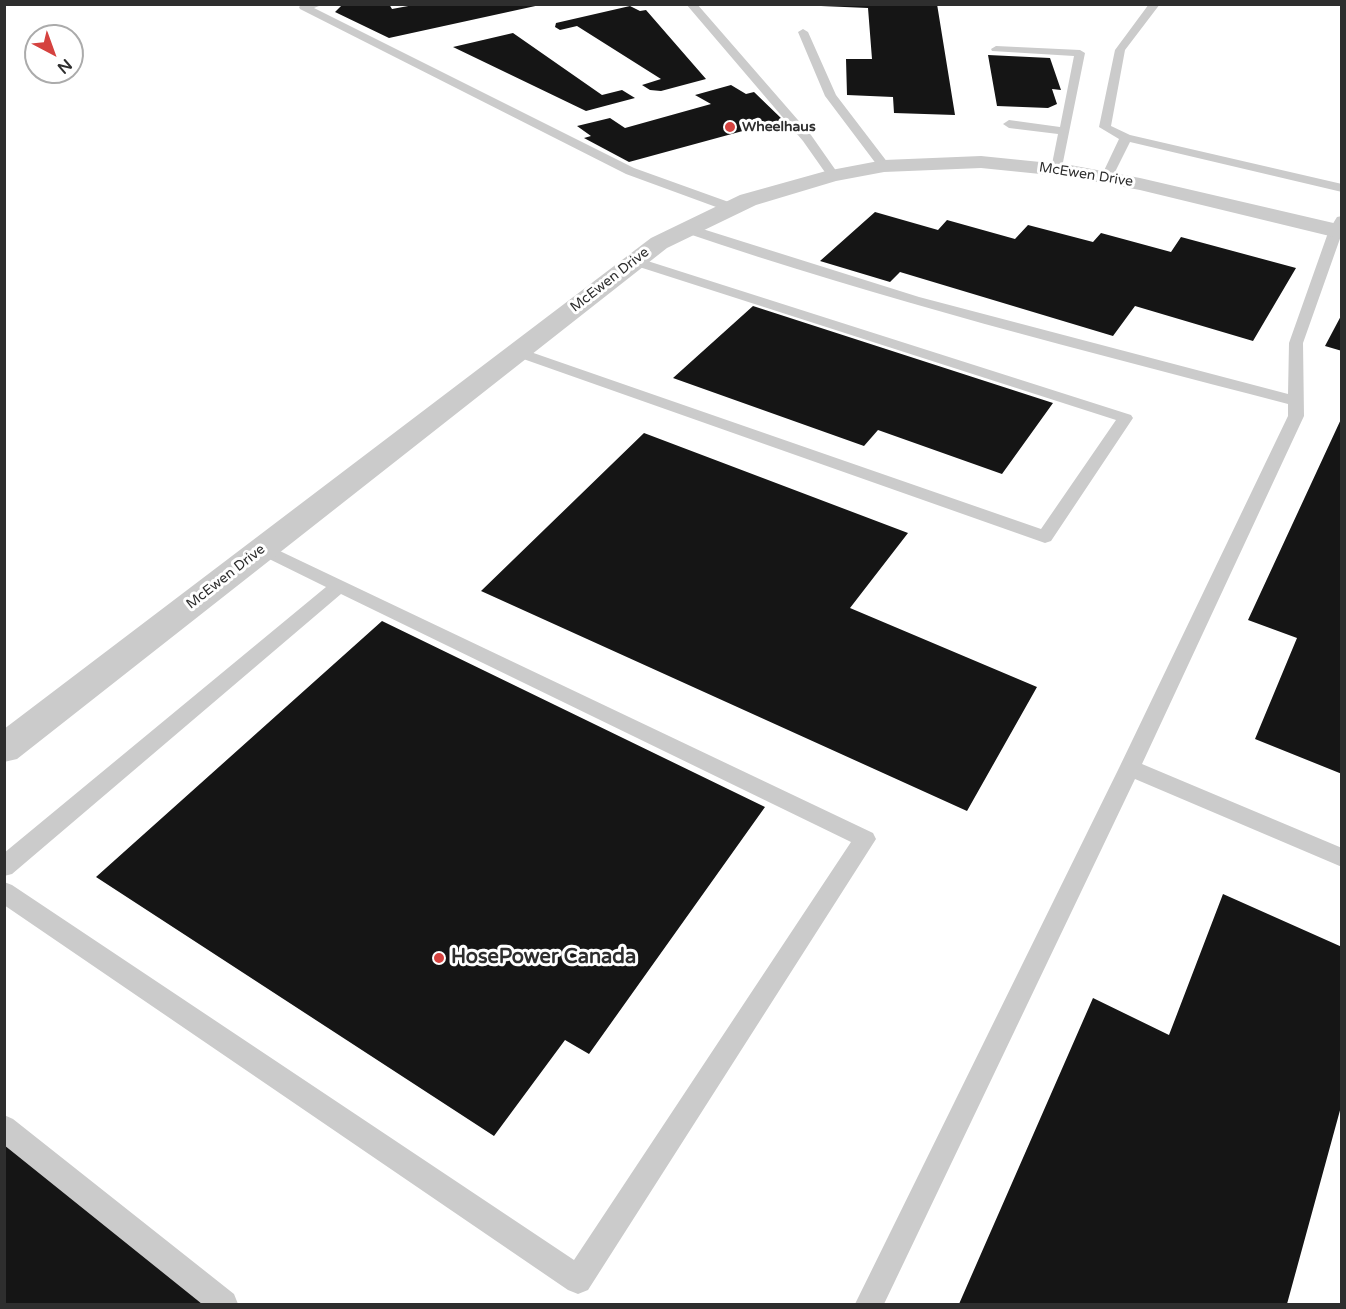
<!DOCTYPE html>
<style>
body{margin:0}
#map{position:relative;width:1346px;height:1309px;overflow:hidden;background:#fff;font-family:"Varela Round",sans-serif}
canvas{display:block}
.frame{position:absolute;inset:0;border:6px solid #2e2e2e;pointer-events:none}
.north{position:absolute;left:24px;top:24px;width:60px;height:60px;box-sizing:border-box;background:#fff;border:2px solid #ababab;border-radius:50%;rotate:139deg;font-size:16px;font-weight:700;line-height:24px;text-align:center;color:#2e2e2e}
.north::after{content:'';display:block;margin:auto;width:21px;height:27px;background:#d5423f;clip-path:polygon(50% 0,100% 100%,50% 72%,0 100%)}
</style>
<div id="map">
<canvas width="1346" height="1309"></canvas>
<div class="frame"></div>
<div class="north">N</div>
</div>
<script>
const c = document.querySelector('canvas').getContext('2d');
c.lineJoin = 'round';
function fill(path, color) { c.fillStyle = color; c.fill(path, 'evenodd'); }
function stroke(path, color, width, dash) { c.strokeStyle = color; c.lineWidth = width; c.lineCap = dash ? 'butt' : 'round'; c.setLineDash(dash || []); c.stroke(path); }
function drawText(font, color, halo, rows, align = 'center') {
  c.font = font + ' "Varela Round",sans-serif'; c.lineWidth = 6; c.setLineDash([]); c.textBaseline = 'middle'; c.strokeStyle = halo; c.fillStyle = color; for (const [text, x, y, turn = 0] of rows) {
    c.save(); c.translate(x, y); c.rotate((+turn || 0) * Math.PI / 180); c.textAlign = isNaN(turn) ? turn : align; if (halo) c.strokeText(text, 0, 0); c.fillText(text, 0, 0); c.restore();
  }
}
const building = new Path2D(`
 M389 4 392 9 419 4 540 5 389 38 335 12 342 5Z
 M821 4H937L955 115 894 113 893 97 847 95 846 59H872L868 8 821 6Z
 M630 6 640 11 646 10 706 79 661 91 650 90 642 85 661 79 577 26 560 30 555 27 556 23Z
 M513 33 602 95 622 90 635 98 586 111 453 47Z
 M988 55 1050 58 1061 90 1052 89 1057 104 1048 108 997 106Z
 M731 85 746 94 754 92 783 120 629 162 584 138 591 136 577 126 610 118 625 128 711 104 695 95Z
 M875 212 938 230 947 220 1015 239 1028 225 1093 242 1101 233 1171 252 1181 237 1296 268 1253 341 1135 306 1113 336 900 272 890 282 820 261Z
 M753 306 1053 403 1002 474 878 430 864 446 673 378Z
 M1342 314V351L1325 346Z
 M1342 417V774L1255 739 1297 638 1248 620Z
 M644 433 908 533 850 608 1037 687 967 811 481 591Z
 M382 621 765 807 589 1054 565 1040 494 1136 96 877Z
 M1223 894 1342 947V1103L1287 1304H959L1093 998 1169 1035Z
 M4 1137 216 1304H4Z`);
const lane = new Path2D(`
 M302 4H324L314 8 634 168 737 205 738 208 732 212 727 211 626 174 300 9 299 7Z
 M686 4H697L811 135 839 175 837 178H829L803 141Z
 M1149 4H1160L1125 50 1111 126 1130 135 1342 184V192L1130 142 1111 180H1103L1101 177 1119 139 1099 127 1115 50Z
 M803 29 808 32 836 95 888 163 890 166 888 169H880L825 96 798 32Z
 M996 46 1080 50 1085 53 1061 172 1057 173 1051 169 1058 134 1009 128 1003 124 1009 120 1060 127 1074 56 992 51 991 49Z
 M1342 216V233L1303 343 1304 416 1142 764 1342 848V867L1135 779 884 1304H855L1119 768 1288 416V404C1085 351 882 300 683 232L681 229 683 226H693L919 297 1288 394 1289 343 1329 230 1337 217Z
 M635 257 1131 415 1133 418 1051 541 1045 543 512 355 509 352 512 349H522L1041 529 1116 420 630 264 628 261Z
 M263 543 873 833 876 839 588 1290 578 1294 568 1290 4 905V882L12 885 574 1260 851 842 341 594 12 874 4 876V853L326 587 257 553 254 549 257 545Z
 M4 1115 13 1119 234 1294 238 1304H202L4 1145Z`);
const street = new Path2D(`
 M981 156 1070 165 1140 178 1342 225V239L1140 190 1070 177 981 168 884 172 836 181 756 205 667 248 17 759 4 762V729L651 238 740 195 826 171 884 160Z`);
const markers = [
 [730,127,6,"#d5423f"],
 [439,958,6,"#d5423f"]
];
const farPoinames = [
 ["Wheelhaus",742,127]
];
const farStreetnames = [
 ["McEwen Drive",1086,175,9],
 ["McEwen Drive",610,280,-38],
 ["McEwen Drive",226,577,-38]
];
const nearPoinames = [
 ["HosePower Canada",451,958]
];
fill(building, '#151515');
fill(lane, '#cbcbcb');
fill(street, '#cbcbcb');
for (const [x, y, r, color] of markers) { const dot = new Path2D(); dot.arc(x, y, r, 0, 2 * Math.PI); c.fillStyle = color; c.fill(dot); stroke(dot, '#fff', 2); }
drawText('bold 14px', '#2e2e2e', '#fff', farPoinames, 'left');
drawText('14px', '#2e2e2e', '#fff', farStreetnames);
drawText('bold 20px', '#2e2e2e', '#fff', nearPoinames, 'left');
</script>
